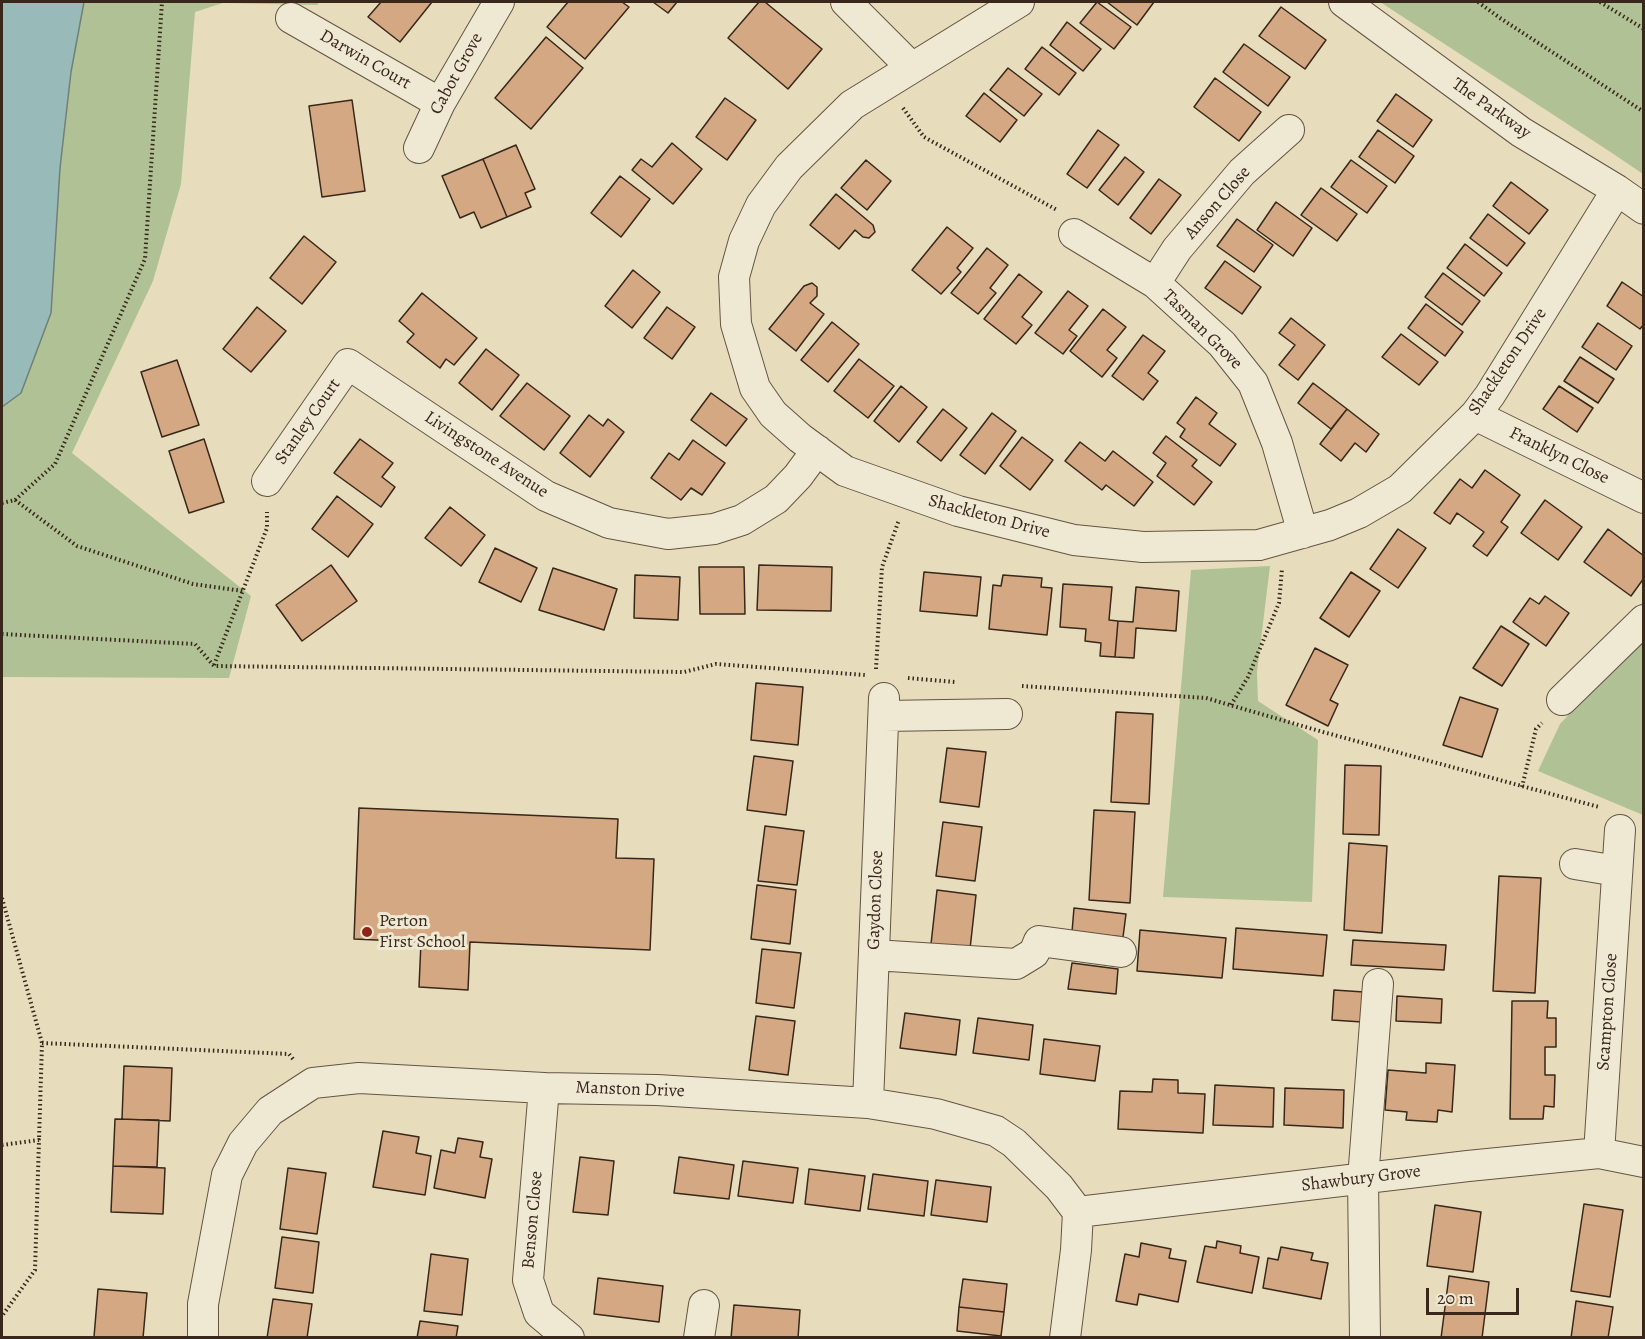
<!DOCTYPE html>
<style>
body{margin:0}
#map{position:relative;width:1645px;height:1339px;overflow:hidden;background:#e7ddbd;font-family:Alegreya,serif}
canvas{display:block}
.frame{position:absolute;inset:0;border:3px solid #38271a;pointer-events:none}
.scale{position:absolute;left:1426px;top:1288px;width:93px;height:27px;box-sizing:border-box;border:3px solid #38271a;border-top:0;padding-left:8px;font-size:18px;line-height:21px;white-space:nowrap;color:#38271a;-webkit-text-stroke:4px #efe9d4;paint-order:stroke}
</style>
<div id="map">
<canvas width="1645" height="1339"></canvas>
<div class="frame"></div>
<div class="scale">20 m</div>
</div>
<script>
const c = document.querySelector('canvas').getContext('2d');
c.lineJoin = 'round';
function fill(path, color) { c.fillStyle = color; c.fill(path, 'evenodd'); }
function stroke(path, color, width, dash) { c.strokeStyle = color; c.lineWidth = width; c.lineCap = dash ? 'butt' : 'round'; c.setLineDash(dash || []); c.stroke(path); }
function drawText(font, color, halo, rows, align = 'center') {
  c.font = font + ' Alegreya,serif'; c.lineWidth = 6; c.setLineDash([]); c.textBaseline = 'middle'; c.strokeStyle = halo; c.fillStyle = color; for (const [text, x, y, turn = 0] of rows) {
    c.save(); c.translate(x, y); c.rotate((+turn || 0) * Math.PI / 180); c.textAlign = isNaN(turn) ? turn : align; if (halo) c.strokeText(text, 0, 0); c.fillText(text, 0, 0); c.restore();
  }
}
const green = new Path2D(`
 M84 2H320L317 5 223 3 195 12 181 184 153 281 72 453 251 596 229 678 2 677V407L21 392 51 313 60 168 71 72Z
 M1380 2H1643V174L1612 153Z
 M1270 566 1257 672 1258 701 1318 740 1312 902 1163 897 1191 570Z
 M1643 635V815L1538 771 1560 724Z`);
const water = new Path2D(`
 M2 2H84L71 72 60 168 51 313 21 393 2 407Z`);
const building = new Path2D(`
 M381 2H432L400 42 368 17Z
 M568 2H622L629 7 585 59 547 27Z
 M653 2H677L668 13Z
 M759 2H765L822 49 788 89 728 38Z
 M1097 2 1131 27 1114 49 1080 23Z
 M1107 2H1154L1137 25Z
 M1281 7 1326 40 1305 69 1259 36Z
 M1067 22 1101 49 1083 71 1050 45Z
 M546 37 583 68 531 129 495 98Z
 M1244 44 1290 77 1268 106 1223 72Z
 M1042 47 1076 73 1059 95 1025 69Z
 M1008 68 1042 94 1024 116 990 90Z
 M1215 78 1261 112 1239 141 1194 107Z
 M984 93 1017 120 1000 142 966 116Z
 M1396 94 1432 120 1413 147 1377 121Z
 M725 98 756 120 727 160 696 137Z
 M352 100 365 191 322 197 309 106Z
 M1098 130 1119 145 1087 188 1067 174Z
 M1378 130 1414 156 1395 183 1359 157Z
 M672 143 702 169 673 204 632 170 641 159 652 167Z
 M516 145 535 189 525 193 531 207 507 217 483 159Z
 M1125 157 1144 172 1118 205 1099 190Z
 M483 159 507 217 481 228 474 212 460 218 442 176Z
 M866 160 891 181 867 210 841 188Z
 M1351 160 1387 186 1367 213 1331 187Z
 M620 176 650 199 621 237 591 213Z
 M1159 179 1181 195 1151 234 1130 218Z
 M1511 182 1548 210 1529 234 1493 206Z
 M1321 188 1357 214 1337 241 1301 215Z
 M836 194 873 225 875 232 869 238 863 237 855 230 839 249 810 225Z
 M1276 202 1312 228 1293 256 1257 230Z
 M1488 214 1525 243 1507 266 1470 238Z
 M1237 219 1273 245 1254 272 1217 246Z
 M947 227 973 248 957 268 961 272 941 294 912 270Z
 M304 236 336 262 302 304 270 278Z
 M1465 244 1502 273 1484 296 1447 268Z
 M987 248 1008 265 990 288 996 293 978 314 951 293Z
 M1225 261 1261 287 1242 314 1205 288Z
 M633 270 660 292 632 328 605 306Z
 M1443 273 1480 301 1462 325 1425 297Z
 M1019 274 1042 292 1022 317 1032 325 1016 344 984 319Z
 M1622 282 1644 297V324L1640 329 1607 306Z
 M812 283 817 287V296L810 303 824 314 796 351 769 329 804 286Z
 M1068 291 1088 306 1069 330 1077 336 1063 354 1035 333Z
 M422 293 477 338 454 365 446 359 440 368 407 342 414 334 399 321Z
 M1426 304 1463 332 1445 356 1408 328Z
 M257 307 286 331 251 372 223 349Z
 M667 307 695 327 672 359 644 338Z
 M1103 309 1126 327 1107 350 1117 358 1102 377 1070 351Z
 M1291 318 1325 345 1298 380 1279 365 1295 345 1279 333Z
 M832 322 859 344 828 382 801 360Z
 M1598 323 1632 346 1616 370 1582 347Z
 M1401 334 1438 362 1419 385 1382 357Z
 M1143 335 1165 351 1148 373 1158 381 1143 400 1112 376Z
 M486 349 519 375 492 410 459 383Z
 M1580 357 1614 379 1598 403 1564 381Z
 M859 359 894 386 868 418 834 391Z
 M177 360 199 425 162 437 141 372Z
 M527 383 570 416 544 450 500 416Z
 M1313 383 1347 409 1331 429 1298 403Z
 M901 386 927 407 899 442 874 421Z
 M1559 386 1593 408 1577 432 1543 409Z
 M711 393 747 419 726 446 691 420Z
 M1196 397 1217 413 1209 424 1236 444 1220 466 1180 437 1185 429 1177 423Z
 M943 409 967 428 941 461 917 442Z
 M1347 409 1379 434 1366 452 1355 443 1341 461 1320 444Z
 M992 413 1016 431 985 474 960 455Z
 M589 415 603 426 608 419 624 432 590 477 560 453Z
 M1166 436 1197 460 1192 466 1212 482 1194 505 1157 476 1166 463 1153 453Z
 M1022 437 1053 460 1030 490 1000 466Z
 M204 439 224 502 189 513 169 451Z
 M360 439 393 463 382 477 395 487 381 507 334 473Z
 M693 440 725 463 702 495 691 488 681 500 651 478 669 453 679 460Z
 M1080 442 1105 461 1113 451 1153 482 1134 506 1106 485 1102 490 1065 461Z
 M1485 470 1520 495 1501 522 1508 527 1487 556 1473 546 1484 532 1457 513 1450 524 1434 513 1460 479 1472 488Z
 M337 496 373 524 348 557 312 529Z
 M1545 500 1582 527 1558 560 1521 533Z
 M450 507 485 535 461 566 425 538Z
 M1398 529 1426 548 1398 588 1370 569Z
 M1608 529 1644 556V578L1631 596 1584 562Z
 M495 548 537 568 521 602 479 582Z
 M331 565 357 601 302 641 276 605Z
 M759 565 832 567 831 611 757 610Z
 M699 567H744L745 614H700Z
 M553 568 617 589 604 630 539 610Z
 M924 572 981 577 977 616 920 611Z
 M1351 572 1380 591 1349 637 1320 618Z
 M635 575 680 577 678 620 634 618Z
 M1003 575 1042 578 1041 587 1052 588 1047 635 989 629 993 585 1001 586Z
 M1063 584 1112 587 1109 620 1118 621 1115 657 1100 656 1101 643 1085 641 1086 629 1060 627Z
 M1136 587 1179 591 1176 631 1136 628 1134 658 1115 657 1118 621 1133 622Z
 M1545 596 1569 613 1546 646 1513 622 1530 598 1539 604Z
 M1501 626 1529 644 1502 686 1473 668Z
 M1315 648 1348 665 1330 700 1338 704 1328 726 1286 705Z
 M756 683 803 687 798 745 751 740Z
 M1460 697 1498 709 1482 757 1443 745Z
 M1116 712 1153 714 1149 804 1111 802Z
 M947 748 986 752 979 807 940 802Z
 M754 756 793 761 786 815 747 810Z
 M1345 765 1381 766 1379 835 1343 834Z
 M359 808 618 819 616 858 654 859 650 950 470 942 468 990 419 987 421 942 354 939Z
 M1094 810 1135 812 1130 903 1089 900Z
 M943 822 982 827 975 881 936 876Z
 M765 826 804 831 797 885 758 881Z
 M1349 843 1387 846 1382 933 1344 930Z
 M1499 876 1541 878 1535 993 1493 991Z
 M757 885 796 890 790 944 751 939Z
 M937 890 976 895 970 949 931 944Z
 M1074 908 1126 914 1123 937 1072 932Z
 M1236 928 1327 935 1323 976 1233 969Z
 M1140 930 1226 938 1222 978 1137 971Z
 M1353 940 1446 945 1444 970 1351 965Z
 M762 949 801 953 794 1008 756 1003Z
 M1072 963 1118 969 1116 994 1068 989Z
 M1334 990 1364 992 1362 1022 1332 1020Z
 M1397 996 1442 999 1441 1023 1396 1021Z
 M1512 1001H1548L1547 1018H1556V1047H1545V1075H1555L1554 1107 1544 1106 1543 1119H1510Z
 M905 1013 960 1020 956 1055 900 1048Z
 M756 1016 795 1021 788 1075 749 1070Z
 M978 1018 1033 1025 1029 1060 973 1053Z
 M1044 1039 1100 1046 1095 1081 1040 1074Z
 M1426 1063 1455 1065 1452 1112 1438 1110 1437 1122 1406 1120 1407 1112 1385 1110 1388 1070 1426 1073Z
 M124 1066 172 1068 170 1121 122 1119Z
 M1153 1079 1178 1080V1093L1205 1094 1203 1133 1118 1129 1120 1091 1152 1092Z
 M1215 1085 1274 1088 1273 1127 1213 1125Z
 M1285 1088 1344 1090 1343 1128 1284 1125Z
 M115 1119 159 1120 157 1167 113 1166Z
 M383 1131 419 1137 416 1153 431 1156 425 1195 373 1187Z
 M458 1138 483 1142 480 1157 492 1159 485 1198 434 1188 441 1150 455 1153Z
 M580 1157 614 1161 608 1215 573 1212Z
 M679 1157 734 1165 729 1199 674 1193Z
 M743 1161 798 1168 793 1203 738 1196Z
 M113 1166 165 1168 163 1214 111 1212Z
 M288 1168 326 1173 317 1234 280 1229Z
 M809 1169 865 1176 860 1211 805 1204Z
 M873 1174 928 1181 924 1216 868 1209Z
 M936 1180 991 1187 987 1222 931 1215Z
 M1584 1204 1623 1210 1610 1297 1571 1291Z
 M1435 1205 1481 1212 1473 1272 1427 1266Z
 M282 1237 319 1242 313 1293 275 1288Z
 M1217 1241 1241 1246 1240 1253 1259 1257 1252 1293 1197 1282 1205 1246 1216 1248Z
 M1141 1243 1171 1249 1169 1258 1186 1261 1178 1302 1139 1294 1137 1305 1116 1301 1125 1254 1139 1257Z
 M1281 1247 1313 1253 1311 1260 1328 1263 1321 1299 1263 1288 1268 1258 1278 1260Z
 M431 1254 468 1259 462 1315 424 1311Z
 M1449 1276 1489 1282 1482 1338H1441Z
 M598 1278 663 1286 659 1322 594 1314Z
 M963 1279 1007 1284 1004 1312 959 1307Z
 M98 1289 147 1293 143 1338 94 1337Z
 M273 1299 312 1304 307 1338H267Z
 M1576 1301 1613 1307 1608 1338H1571Z
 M734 1305 800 1310 798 1338H731Z
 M959 1307 1004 1312 1001 1336 957 1331Z
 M420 1321 458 1326 456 1338H417Z`);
const path = new Path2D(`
 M1478 2 1500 18 1644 112
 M1600 2 1644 29
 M903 108 924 137 1057 210
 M15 500 77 546 193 584 243 591
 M2 503 15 500 55 464 145 259 162 2
 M2 634 195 644 214 666 684 672 716 664 865 675
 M214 665 267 528V512
 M876 669 882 567 899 520
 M908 678 955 682
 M1022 686 1206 698 1323 732 1599 807
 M1231 705 1248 677 1279 603 1282 569
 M1522 787 1536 729 1542 723
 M2 898 42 1043 39 1140
 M42 1043 289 1054 293 1059
 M2 1145 39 1140 35 1270 2 1316`);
const minor = new Path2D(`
 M846 2 911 67
 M1019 2 852 105 789 167 761 205 744 241 734 277 736 324 755 388 773 414 800 438 845 471 958 511 1074 540 1143 547 1259 545 1330 525 1359 513 1400 489 1475 415 1490 395 1617 190
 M1344 2 1521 132 1617 190 1644 209
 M291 18 440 103
 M419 148 440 103 499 2
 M1074 234 1155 283 1222 344 1253 383 1277 443 1303 533
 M1155 283 1177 249 1242 172 1289 130
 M1475 415 1644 498
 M267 481 348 364 546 496 609 523 668 534 714 529 742 520 776 499 798 476 817 450
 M1562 700 1644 620
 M884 716 1007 714
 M1575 864 1617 871
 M874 955 1016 964 1034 953 1039 941 1121 952
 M544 1088 528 1280 539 1313 569 1338
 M868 1103 884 698
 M1599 1153 1620 830
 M1078 1212 1468 1166 1599 1153 1644 1162
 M203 1338V1304L227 1175 243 1143 270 1111 313 1083 359 1078 544 1088 657 1090 868 1103 936 1114 996 1131 1014 1143 1059 1187 1078 1212 1076 1250 1065 1338
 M699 1338 704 1305
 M1365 1338 1363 1179 1378 984`);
const markers = [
 [367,932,6,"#8f2418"]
];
const streetNames = [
 ["Darwin Court",365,60,30],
 ["Cabot Grove",457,74,-61],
 ["The Parkway",1491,109,35],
 ["Anson Close",1218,203,-49],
 ["Tasman Grove",1202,330,45],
 ["Shackleton Drive",1508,362,-56],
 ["Stanley Court",308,422,-55],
 ["Livingstone Avenue",486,455,33],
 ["Franklyn Close",1559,456,26],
 ["Shackleton Drive",989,517,15],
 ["Gaydon Close",876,900,-88],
 ["Scampton Close",1608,1012,-86],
 ["Manston Drive",630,1090,2],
 ["Shawbury Grove",1361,1179,-7],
 ["Benson Close",533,1220,-85]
];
const poiNames = [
 ["Perton",379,922],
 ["First School",379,943]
];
fill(green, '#b0c295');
fill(water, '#98bab8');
stroke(water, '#727f79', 1.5);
fill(building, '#d3a882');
stroke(building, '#38271a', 1.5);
stroke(minor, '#645443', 32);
stroke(path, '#38271a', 4, [1.5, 3]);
stroke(minor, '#efe9d4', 30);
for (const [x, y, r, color] of markers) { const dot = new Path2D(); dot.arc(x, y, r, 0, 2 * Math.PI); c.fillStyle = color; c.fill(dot); stroke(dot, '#efe9d4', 2); }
drawText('18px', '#38271a', '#efe9d4', streetNames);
drawText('18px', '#38271a', '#efe9d4', poiNames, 'left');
</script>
